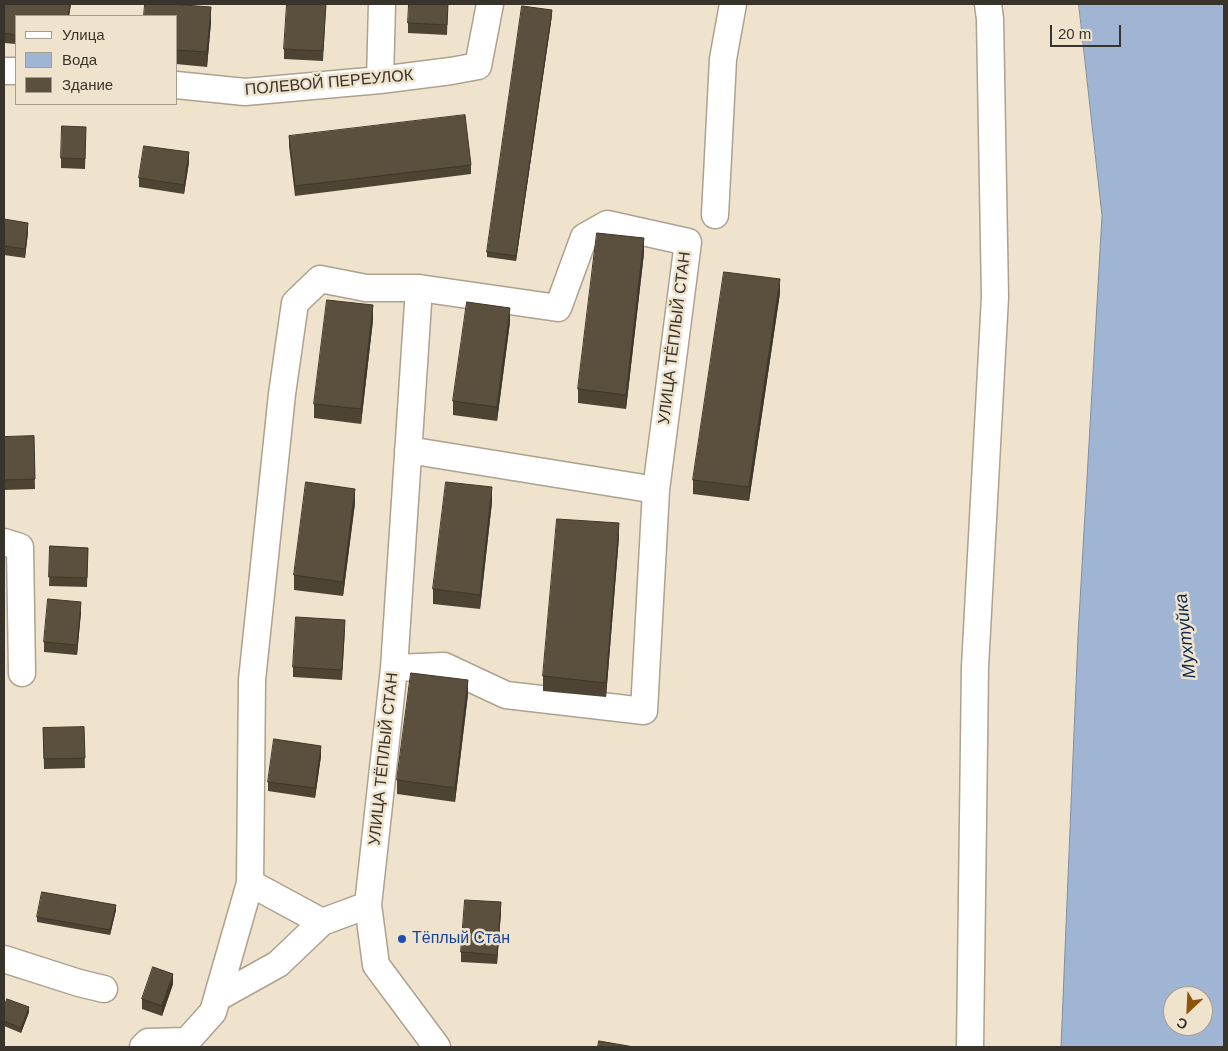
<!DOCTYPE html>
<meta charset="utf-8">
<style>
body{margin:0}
#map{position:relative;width:1228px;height:1051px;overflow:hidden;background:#f0e3cd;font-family:Helvetica,sans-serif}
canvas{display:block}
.frame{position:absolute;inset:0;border:5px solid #38332b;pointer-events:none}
.legend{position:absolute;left:15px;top:15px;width:162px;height:90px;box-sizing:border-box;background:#f0e3cd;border:1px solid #a69d8c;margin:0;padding:6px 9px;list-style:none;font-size:15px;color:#38332b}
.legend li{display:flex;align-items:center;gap:10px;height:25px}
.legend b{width:25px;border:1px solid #a69d8c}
.north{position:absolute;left:1163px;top:986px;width:50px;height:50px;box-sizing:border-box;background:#f0e3cd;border:1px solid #a69d8c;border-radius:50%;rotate:205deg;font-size:14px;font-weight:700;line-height:20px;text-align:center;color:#38332b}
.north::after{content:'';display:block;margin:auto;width:18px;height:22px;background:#8c540b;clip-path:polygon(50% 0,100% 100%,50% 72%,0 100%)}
.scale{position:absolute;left:1050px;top:25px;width:71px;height:22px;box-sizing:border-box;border:2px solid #38332b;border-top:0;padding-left:6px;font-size:15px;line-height:18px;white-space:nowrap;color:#38332b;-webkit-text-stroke:4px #f0e3cd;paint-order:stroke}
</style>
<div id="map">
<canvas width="1228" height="1051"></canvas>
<div class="frame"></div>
<ul class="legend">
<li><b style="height:6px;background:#fff"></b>Улица</li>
<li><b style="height:14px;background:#9fb5d3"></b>Вода</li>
<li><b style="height:14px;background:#5b4f3d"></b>Здание</li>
</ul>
<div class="north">С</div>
<div class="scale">20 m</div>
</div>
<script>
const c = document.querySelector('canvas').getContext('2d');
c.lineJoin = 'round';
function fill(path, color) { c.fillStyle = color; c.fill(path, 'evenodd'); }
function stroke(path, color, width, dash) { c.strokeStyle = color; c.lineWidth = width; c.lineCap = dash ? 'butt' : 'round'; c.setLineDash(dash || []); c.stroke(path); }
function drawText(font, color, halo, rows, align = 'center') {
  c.font = font + ' Helvetica,sans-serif'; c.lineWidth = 5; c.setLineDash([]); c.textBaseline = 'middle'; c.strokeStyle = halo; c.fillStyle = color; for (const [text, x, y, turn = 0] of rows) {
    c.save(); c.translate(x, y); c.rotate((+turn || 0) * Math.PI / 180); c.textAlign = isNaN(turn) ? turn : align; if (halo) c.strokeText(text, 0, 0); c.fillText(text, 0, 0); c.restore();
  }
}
const water = new Path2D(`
 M1079 4H1224V1047H1061L1078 636 1102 216ZM1173 996H1203V1026H1173Z`);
const minor = new Path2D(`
 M4 71H16
 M380 80 382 4
 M176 85 245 92 380 80 451 71 478 66 490 4
 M715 215 723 59 733 4
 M419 288 394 668 368 905 376 965 437 1047
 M4 542 20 547 22 673
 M394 668 444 666 506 695 644 711 656 490
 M250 883 252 680 282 394 295 303 320 279 366 288H419L558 308 584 237 607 224 688 242 656 490 408 450
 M4 959 79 983 104 989
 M217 998 278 964 322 922
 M143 1047 148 1042 187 1041 213 1012 250 883 322 922 368 905
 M970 1047 975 667 995 297 990 19 988 4`);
const wall = new Path2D(`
 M4 4H71L69 16H16V44L4 43Z
 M326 4 323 61 284 59V49Z
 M448 4 447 35 408 33V23Z
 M552 15 516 261 487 257V252Z
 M176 16 211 22 207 67 176 64Z
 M86 136 85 169 61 168V158Z
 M289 136 471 165V174L295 196 289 146Z
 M189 162 184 194 139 187V178Z
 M4 219 28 232 25 258 4 255Z
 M644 253 626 409 578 403V389Z
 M780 293 749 501 693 494V480Z
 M373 320 361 424 314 418V404Z
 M510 322 497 421 453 415V401Z
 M34 436 35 489 4 490V437Z
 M492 502 480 609 433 604V589Z
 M355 503 343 596 294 590V575Z
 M619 537 606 697 543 691V676Z
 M50 546 88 548 87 587 49 586Z
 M81 612 77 655 44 652V642Z
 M345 629 342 680 293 677V667Z
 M468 694 455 802 397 794V780Z
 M84 727 85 768 44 769 43 728Z
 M321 756 315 798 268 791V782Z
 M116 910 110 935 37 922V917Z
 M501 912 497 964 461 962V952Z
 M173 984 162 1016 142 1009V999Z
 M4 1008 29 1012 21 1033 4 1026Z`);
const shadedWall = new Path2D(`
 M70 4H71L69 16H68Z
 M211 7V22L207 67V52Z
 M552 10V15L516 261V256Z
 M189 152V162L184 194V185Z
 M28 223V232L25 258V249Z
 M644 238V253L626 409V395Z
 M780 279V293L749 501V487Z
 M373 305V320L361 424V409Z
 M510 308V322L497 421V407Z
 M492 487V502L480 609V595Z
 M355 489V503L343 596V582Z
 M619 523V537L606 697V683Z
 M81 602V612L77 655V645Z
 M468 680V694L455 802V788Z
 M321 746V756L315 798V788Z
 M501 902V912L497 964V955Z
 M116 905V910L110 935V930Z
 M173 974V984L162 1016V1006Z
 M29 1007V1012L21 1033V1028Z`);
const building = new Path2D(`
 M4 4H70L68 16H16V35L4 33Z
 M145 4H169L211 7 207 52 176 50V16H144Z
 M287 4H326L323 51 284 49Z
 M409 4H448L447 25 408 23Z
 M522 6 552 10 516 256 487 252Z
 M465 115 471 165 295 186 289 136Z
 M62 126 86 127 85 159 61 158Z
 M144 146 189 152 184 185 139 178Z
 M4 219 28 223 25 249 4 246Z
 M597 233 644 238 626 395 578 389Z
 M724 272 780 279 749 487 693 480Z
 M327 300 373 305 361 409 314 404Z
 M467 302 510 308 497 407 453 401Z
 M34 436 35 479 4 480V437Z
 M306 482 355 489 343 582 294 575Z
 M446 482 492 487 480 595 433 589Z
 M557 519 619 523 606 683 543 676Z
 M50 546 88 548 87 578 49 577Z
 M48 599 81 602 77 645 44 642Z
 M296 617 345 620 342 670 293 667Z
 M411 673 468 680 455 788 397 780Z
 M84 727 85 758 44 759 43 728Z
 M274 739 321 746 315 788 268 782Z
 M42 892 116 905 110 930 37 917Z
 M465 900 501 902 497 955 461 952Z
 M153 967 173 974 162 1006 142 999Z
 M7 999 29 1007 21 1028 4 1021V1008Z
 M599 1041 634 1047H598Z`);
const markers = [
 [402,939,5,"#1a4fb4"]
];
const streetNames = [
 ["ПОЛЕВОЙ ПЕРЕУЛОК",329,83,-5],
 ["УЛИЦА ТЁПЛЫЙ СТАН",675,338,-83],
 ["УЛИЦА ТЁПЛЫЙ СТАН",384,759,-84]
];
const transitNames = [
 ["Тёплый Стан",412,939]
];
const waterNames = [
 ["Мухтуйка",1186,636,-96]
];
fill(water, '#9fb5d3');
stroke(water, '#808ea1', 1);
stroke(minor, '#aea18d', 29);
stroke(minor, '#fff', 26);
fill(wall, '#4e4434');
fill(shadedWall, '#40372b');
fill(building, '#5b4f3d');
stroke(building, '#40372b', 1);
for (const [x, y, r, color] of markers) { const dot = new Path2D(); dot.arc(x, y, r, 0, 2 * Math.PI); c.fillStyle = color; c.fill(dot); stroke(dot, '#f0e3cd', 2); }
drawText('16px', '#38332b', '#f0e3cd', streetNames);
drawText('16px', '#164399', '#f0e3cd', transitNames, 'left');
drawText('italic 18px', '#0c2a51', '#f0e3cd', waterNames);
</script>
